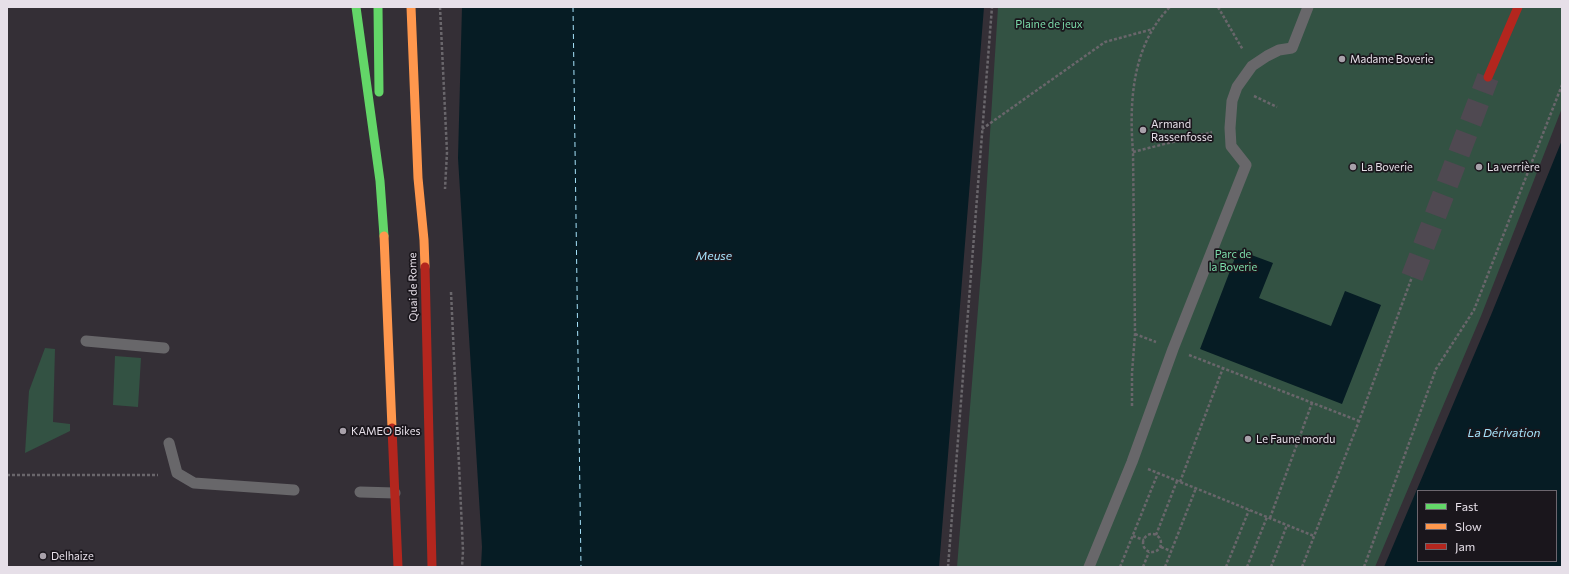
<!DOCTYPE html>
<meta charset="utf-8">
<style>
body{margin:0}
#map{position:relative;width:1569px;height:574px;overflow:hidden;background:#342f36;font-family:Commissioner,sans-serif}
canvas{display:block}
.frame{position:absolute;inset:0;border:8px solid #e6dfe8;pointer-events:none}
.legend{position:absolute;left:1417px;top:490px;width:140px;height:72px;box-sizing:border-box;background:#1a161c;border:1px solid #6c666e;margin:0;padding:5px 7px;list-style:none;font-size:12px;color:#e6dfe8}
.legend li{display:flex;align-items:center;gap:8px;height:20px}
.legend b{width:20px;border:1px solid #6c666e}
</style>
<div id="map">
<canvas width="1569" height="574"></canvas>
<div class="frame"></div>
<ul class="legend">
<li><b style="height:5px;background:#63d668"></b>Fast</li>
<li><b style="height:5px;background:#ff974d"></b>Slow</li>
<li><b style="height:5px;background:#b3261e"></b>Jam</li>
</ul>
</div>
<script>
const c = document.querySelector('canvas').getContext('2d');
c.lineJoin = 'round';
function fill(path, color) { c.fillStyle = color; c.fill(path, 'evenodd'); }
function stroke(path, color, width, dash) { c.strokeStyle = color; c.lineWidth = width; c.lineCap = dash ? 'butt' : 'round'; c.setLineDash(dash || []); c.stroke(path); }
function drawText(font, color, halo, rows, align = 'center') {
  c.font = font + ' Commissioner,sans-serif'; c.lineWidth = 3.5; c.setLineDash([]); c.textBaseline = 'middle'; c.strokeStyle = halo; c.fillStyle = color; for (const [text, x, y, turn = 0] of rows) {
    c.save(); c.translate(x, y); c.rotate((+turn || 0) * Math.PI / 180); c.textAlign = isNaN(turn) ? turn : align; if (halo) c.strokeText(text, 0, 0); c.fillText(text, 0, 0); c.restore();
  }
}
const green = new Path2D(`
 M998 7H1562V108L1481 316 1375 567H957L982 260Z
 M45 348 55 349 53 422 70 424V431L25 453 29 391Z
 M115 356 141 358 138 407 113 405Z`);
const water = new Path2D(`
 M462 7H984L939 567H481L482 547 458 158Z
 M1562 140V567H1384L1491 315ZM1418 491H1556V561H1418Z
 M1238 250 1273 263 1259 298 1331 326 1345 291 1381 305 1342 404 1200 349Z`);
const ferry = new Path2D(`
 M573 7 581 567`);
const secondaryTunnel = new Path2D(`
 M1412 277 1488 77`);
const path = new Path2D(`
 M440 7 447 152 445 189
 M1218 7 1243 50
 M1254 96 1277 107
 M982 129 1105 42 1153 29
 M1133 152 1212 132
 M451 292 463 551 462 567
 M1135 334 1156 342
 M1189 355 1359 421
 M1132 406V373L1135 334 1133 152C1129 102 1132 45 1170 7
 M1148 469 1314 536
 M7 475H158
 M1180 482 1223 368
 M1270 518 1312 403
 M1143 543a9 9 0 1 1 18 0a9 9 0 1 1-18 0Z
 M1156 535 1177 481
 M1133 536 1144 540
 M1161 547 1171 551
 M948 567 992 7
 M1120 567 1158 473
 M1143 567 1149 552
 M1165 567 1196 488
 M1226 567 1249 510
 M1247 567 1267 517
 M1271 567 1287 525
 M1302 567 1359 421 1412 277
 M1364 567 1436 369 1474 310 1562 85`);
const lane = new Path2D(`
 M86 341 164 348
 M169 443 177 473 194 483 294 490
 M360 492 395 493
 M1089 567 1132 462 1173 349 1246 165 1231 146 1230 128 1232 101 1237 87 1252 66 1267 56 1279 50 1292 48 1308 7`);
const fast = new Path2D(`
 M356 7 380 181 384 236
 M378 7 379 92`);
const slow = new Path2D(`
 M411 7 418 178 424 240 425 267
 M384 236 392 428`);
const jam = new Path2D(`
 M1488 77 1518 7
 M425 267 432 567
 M392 428 398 567`);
const markers = [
 [1342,59,4,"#a8a1aa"],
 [1143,130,4,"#a8a1aa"],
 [1353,167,4,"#a8a1aa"],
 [1479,167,4,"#a8a1aa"],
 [343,431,4,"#a8a1aa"],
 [1248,439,4,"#a8a1aa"],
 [43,556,4,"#a8a1aa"]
];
const parkNames = [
 ["Plaine de jeux",1049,24],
 ["Parc de",1233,254],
 ["la Boverie",1233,267]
];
const poiNames = [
 ["Madame Boverie",1350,59],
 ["Armand",1151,124],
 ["Rassenfosse",1151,137],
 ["La Boverie",1361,167],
 ["La verrière",1487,167],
 ["KAMEO Bikes",351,431],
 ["Le Faune mordu",1256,439],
 ["Delhaize",51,556]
];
const streetNames = [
 ["Quai de Rome",413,287,-91]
];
const waterNames = [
 ["Meuse",714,256],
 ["La Dérivation",1504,433]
];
fill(green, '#335243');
fill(water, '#061c24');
stroke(ferry, '#a6e3fb', 1, [5, 4]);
stroke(secondaryTunnel, '#4f4951', 22, [22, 11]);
stroke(path, '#69666b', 2.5, [3, 2]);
stroke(lane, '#68676a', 11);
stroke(fast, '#63d668', 9);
stroke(slow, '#ff974d', 9);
stroke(jam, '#b3261e', 9);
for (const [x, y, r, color] of markers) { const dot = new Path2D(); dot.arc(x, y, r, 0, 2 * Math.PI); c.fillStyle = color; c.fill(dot); stroke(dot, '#1a161c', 1.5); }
drawText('11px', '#7cddab', '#1a161c', parkNames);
drawText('11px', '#e6dfe8', '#1a161c', poiNames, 'left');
drawText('11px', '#e6dfe8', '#1a161c', streetNames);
drawText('italic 12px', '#a6e3fb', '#1a161c', waterNames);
</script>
